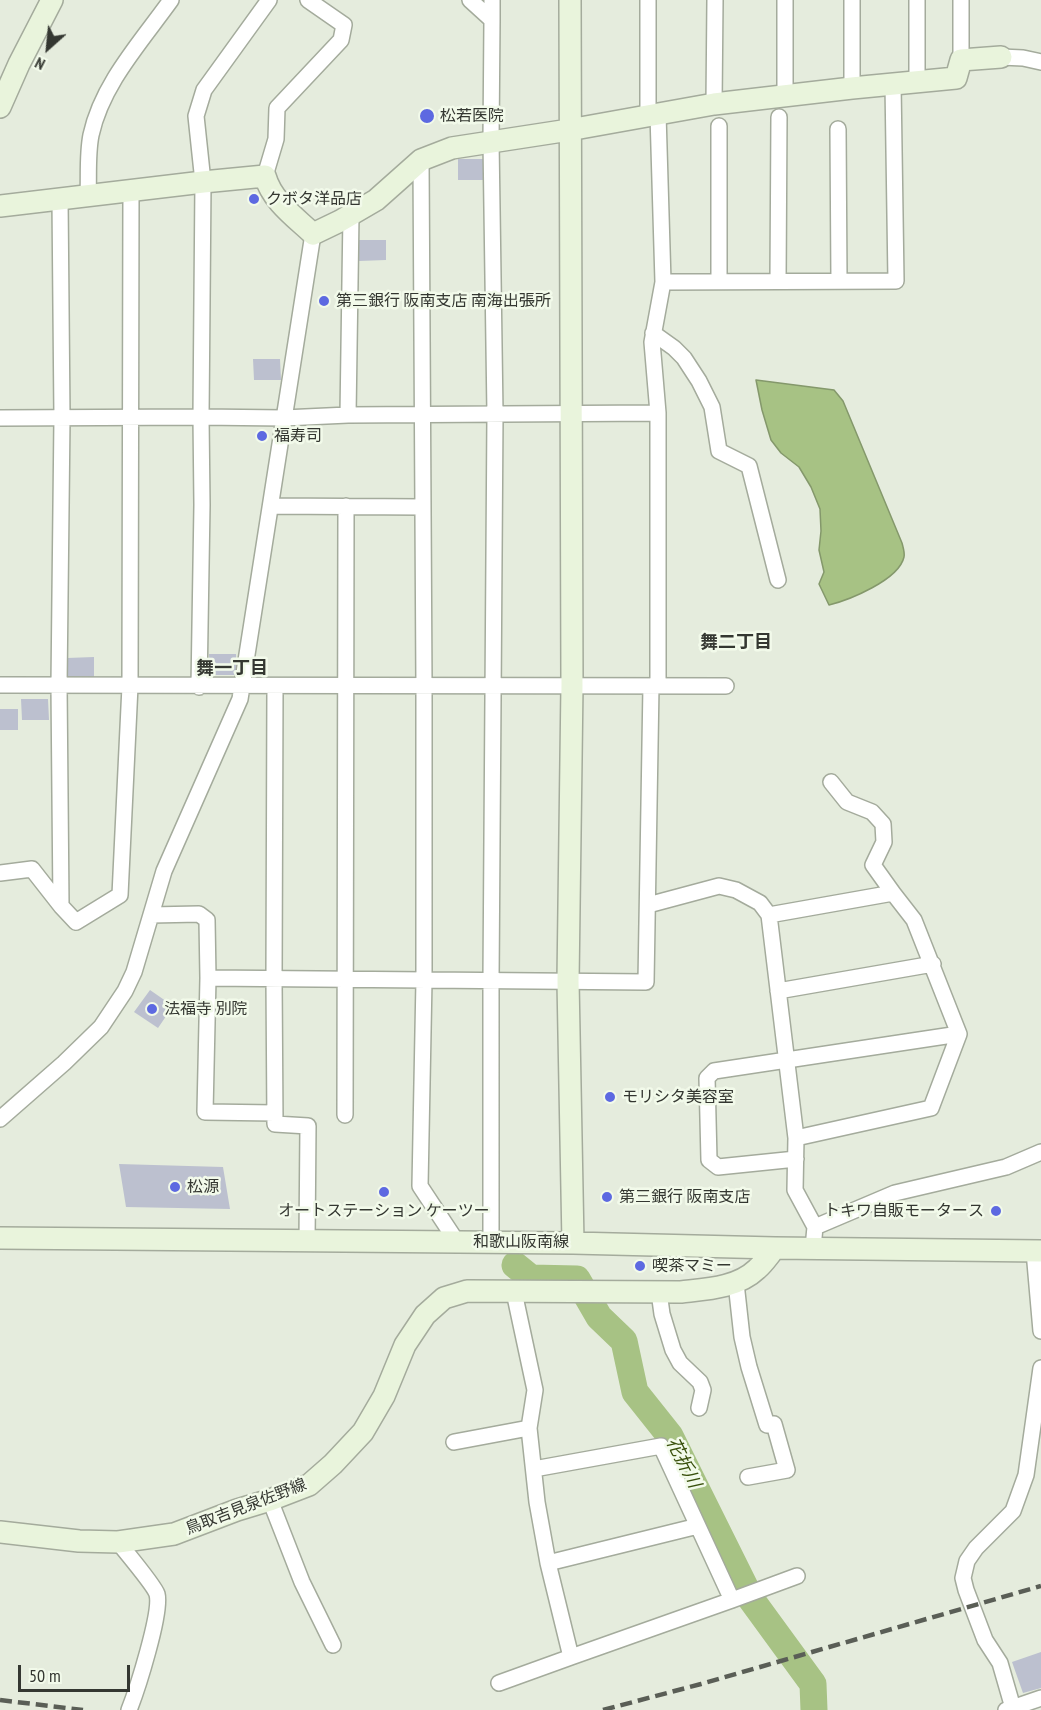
<!DOCTYPE html>
<meta charset="utf-8">
<style>
body{margin:0}
#map{position:relative;width:1041px;height:1710px;overflow:hidden;background:#e5ecdd;font-family:"PT Sans Narrow",sans-serif}
canvas{display:block}
.north{position:absolute;left:18px;top:18px;width:60px;height:60px;-webkit-text-stroke:4px #f2faea;paint-order:stroke;rotate:207deg;font-size:16px;font-weight:700;line-height:24px;text-align:center;color:#343731}
.north::after{content:'';display:block;margin:auto;width:21px;height:27px;background:#343731;clip-path:polygon(50% 0,100% 100%,50% 72%,0 100%)}
.scale{position:absolute;left:18px;top:1665px;width:112px;height:27px;box-sizing:border-box;border:3px solid #343731;border-top:0;padding-left:8px;font-size:18px;line-height:21px;white-space:nowrap;color:#343731;-webkit-text-stroke:4px #f2faea;paint-order:stroke}
</style>
<div id="map">
<canvas width="1041" height="1710"></canvas>
<div class="north">N</div>
<div class="scale">50 m</div>
</div>
<script>
const c = document.querySelector('canvas').getContext('2d');
c.lineJoin = 'round';
function fill(path, color) { c.fillStyle = color; c.fill(path, 'evenodd'); }
function stroke(path, color, width, dash) { c.strokeStyle = color; c.lineWidth = width; c.lineCap = dash ? 'butt' : 'round'; c.setLineDash(dash || []); c.stroke(path); }
function drawText(font, color, halo, rows, align = 'center') {
  c.font = font + ' "PT Sans Narrow","Noto Sans JP",sans-serif'; c.lineWidth = 5; c.setLineDash([]); c.textBaseline = 'middle'; c.strokeStyle = halo; c.fillStyle = color; for (const [text, x, y, turn = 0] of rows) {
    c.save(); c.translate(x, y); c.rotate((+turn || 0) * Math.PI / 180); c.textAlign = isNaN(turn) ? turn : align; if (halo) c.strokeText(text, 0, 0); c.fillText(text, 0, 0); c.restore();
  }
}
const water = new Path2D(`
 M756 380 834 390 843 401 902 543C903 547 905 553 904 557 899 580 849 600 829 605L819 584 824 572 819 550 821 531 820 509 811 487 799 467 781 453 771 440 762 410Z`);
const river = new Path2D(`
 M515 1265 531 1278 577 1279 599 1317 624 1341 635 1392 670 1436 751 1599 813 1684 814 1710`);
const building = new Path2D(`
 M458 159H485V180H458Z
 M359 240H386V260L359 261Z
 M253 359H280L281 380H254Z
 M209 654H236L237 675H210Z
 M94 657V678H67V658Z
 M21 699H48L49 720H22Z
 M0 709H18V730H0Z
 M150 990 173 1006 158 1028 134 1012Z
 M119 1164 223 1167 230 1209 126 1207Z
 M1041 1652V1688L1023 1693 1012 1662Z`);
const street = new Path2D(`
 M470 0 492 20 491 141 495 414 491 980V1242
 M492 0V20
 M785 0V96
 M852 0V88
 M1001 57 1023 58 1041 62
 M961 60V0
 M917 82V0
 M714 104 715 0
 M648 115V0
 M719 126V282
 M838 129 839 281
 M421 160 424 687V980L420 1186 457 1242
 M265 176 276 139 277 108 341 40 344 25 308 0
 M88 196C89 177 87 155 91 135 102 84 141 42 171 0
 M60 199 62 418 59 685 61 906
 M778 281 779 117
 M663 282 896 281 893 84
 M653 333 674 348 684 358 699 381 712 407 719 451 749 466 778 580
 M348 415 351 215
 M0 418 201 417 284 418 348 415 658 413
 M271 506 422 507
 M0 685 726 686
 M275 686 274 979 275 1124 308 1126 307 1241
 M658 686V413L652 342 663 282 658 114
 M199 687 202 505 201 417 203 182 196 116 204 90 269 0
 M831 782 847 802 872 812 883 824 884 842 873 865 893 893
 M0 873 32 869 61 906 76 922 120 895 130 686 131 191
 M648 905 719 886 736 890 760 903 769 915 796 1138 795 1190 815 1227 813 1248
 M151 915 199 914 207 920 208 978 646 982 651 686
 M769 915 893 893 914 920 959 1034 931 1108 796 1138
 M208 978 205 1112 275 1113
 M778 991 933 964
 M345 1115 346 506
 M0 1119 64 1063 101 1027 125 991 134 972 164 871 240 699 313 234
 M796 1159 718 1167 709 1160 707 1078 714 1071 959 1034
 M815 1227 895 1193 1006 1167 1041 1152
 M1034 1251 1041 1331
 M736 1283 742 1337 749 1367 767 1425 774 1424 787 1470 748 1477
 M514 1292 535 1390 529 1428 537 1502 548 1563 571 1657 732 1600 797 1576
 M659 1292 662 1314 673 1350 680 1363 700 1382 703 1390 699 1408
 M454 1442 529 1428
 M534 1469 661 1446 732 1600
 M270 1500 302 1582 333 1645
 M118 1542C125 1551 154 1585 157 1594 162 1612 137 1690 129 1710
 M548 1563 698 1526
 M499 1683 571 1657
 M1013 1708 1000 1663 985 1640 966 1590 963 1578 967 1561 976 1548 1013 1511 1026 1475 1041 1368
 M1006 1710 1041 1698`);
const secondary = new Path2D(`
 M570 0 572 685 568 981 573 1243
 M0 107 19 64 52 0
 M0 206 203 182 265 176C272 201 295 217 313 234L340 221 376 200 421 160 452 148 569 130 714 104 852 88 956 78 961 60 1001 57
 M0 1238 573 1243 775 1248 1041 1251
 M0 1532 79 1541 118 1542 174 1534 237 1510 270 1500 309 1485 333 1464 363 1432 384 1396 405 1345 425 1315 444 1298 467 1291 681 1292C707 1289 737 1288 757 1269 764 1263 769 1255 775 1248`);
const rail = new Path2D(`
 M0 1700 83 1710
 M603 1710 701 1684 1041 1586`);
const markers = [
 [427,116,8,"#5d69e1"],
 [254,199,6,"#5d69e1"],
 [324,301,6,"#5d69e1"],
 [262,436,6,"#5d69e1"],
 [152,1009,6,"#5d69e1"],
 [610,1097,6,"#5d69e1"],
 [175,1187,6,"#5d69e1"],
 [384,1192,6,"#5d69e1"],
 [607,1197,6,"#5d69e1"],
 [996,1211,6,"#5d69e1"],
 [640,1266,6,"#5d69e1"]
];
const poiNames = [
 ["松若医院",440,116],
 ["クボタ洋品店",266,199],
 ["第三銀行 阪南支店 南海出張所",336,301],
 ["福寿司",274,436],
 ["法福寺 別院",164,1009],
 ["モリシタ美容室",622,1097],
 ["松源",187,1187],
 ["第三銀行 阪南支店",619,1197],
 ["オートステーション ケーツー",384,1211,"center"],
 ["トキワ自販モータース",984,1211,"right"],
 ["喫茶マミー",652,1266]
];
const streetNames = [
 ["和歌山阪南線",521,1242],
 ["鳥取吉見泉佐野線",246,1507,-21]
];
const neighbourhoodNames = [
 ["舞二丁目",736,643],
 ["舞一丁目",232,669]
];
const waterNames = [
 ["花折川",683,1463,63]
];
fill(water, '#a7c284');
stroke(water, '#84986b', 1.5);
stroke(river, '#a7c284', 27);
fill(building, '#bcc0cf');
stroke(street, '#a4ab9c', 18);
stroke(secondary, '#a4ab9c', 24);
stroke(street, '#fff', 15);
stroke(secondary, '#e9f4dc', 21);
stroke(rail, '#5a5e56', 4.5, [12, 6]);
for (const [x, y, r, color] of markers) { const dot = new Path2D(); dot.arc(x, y, r, 0, 2 * Math.PI); c.fillStyle = color; c.fill(dot); stroke(dot, '#f2faea', 2); }
drawText('16px', '#343731', '#f2faea', poiNames, 'left');
drawText('16px', '#343731', '#f2faea', streetNames);
drawText('bold 18px', '#343731', '#f2faea', neighbourhoodNames);
drawText('italic 18px', '#39500c', '#f2faea', waterNames);
</script>
